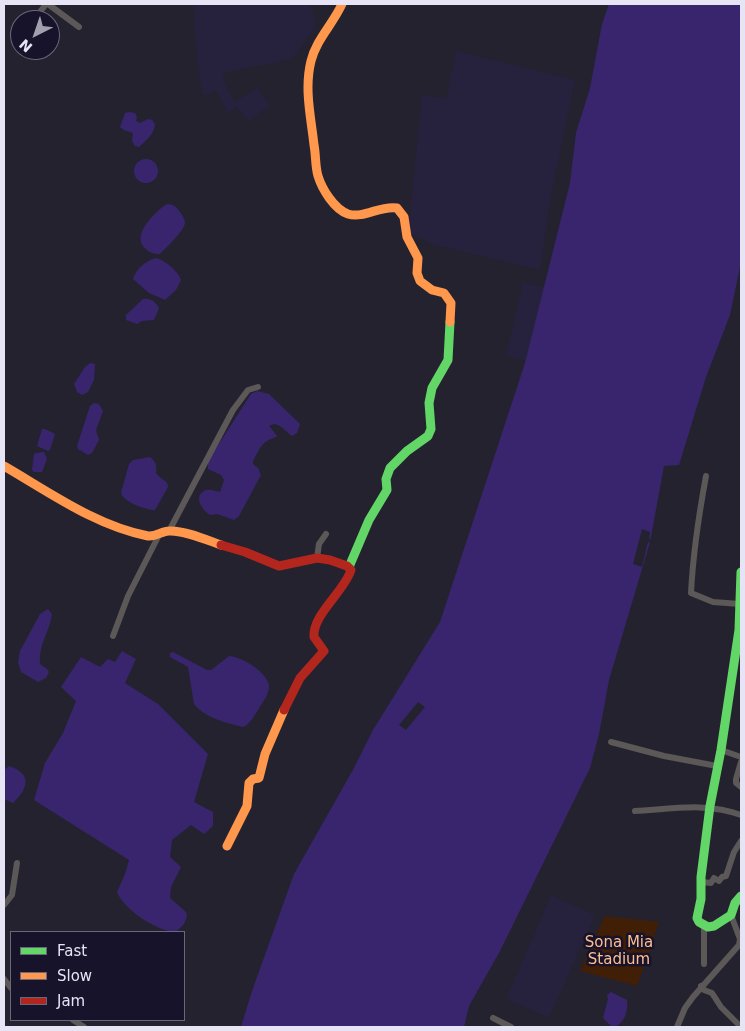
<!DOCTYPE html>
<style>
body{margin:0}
#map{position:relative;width:745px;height:1031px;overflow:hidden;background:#24222e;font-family:"DejaVu Sans",sans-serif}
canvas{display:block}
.frame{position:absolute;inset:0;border:5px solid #e6e4f5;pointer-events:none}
.legend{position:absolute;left:10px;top:931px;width:175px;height:90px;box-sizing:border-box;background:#17132a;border:1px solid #6a677b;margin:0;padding:6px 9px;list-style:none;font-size:15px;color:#e6e4f5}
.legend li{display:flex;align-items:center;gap:10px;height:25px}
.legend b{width:25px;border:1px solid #6a677b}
.north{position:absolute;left:10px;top:10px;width:50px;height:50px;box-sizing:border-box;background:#17132a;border:1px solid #6a677b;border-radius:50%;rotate:221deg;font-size:14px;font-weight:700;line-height:20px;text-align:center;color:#e6e4f5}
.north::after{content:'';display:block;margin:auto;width:18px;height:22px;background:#a2a0af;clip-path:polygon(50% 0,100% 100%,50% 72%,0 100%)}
</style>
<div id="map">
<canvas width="745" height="1031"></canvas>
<div class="frame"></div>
<ul class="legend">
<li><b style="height:6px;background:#63d668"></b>Fast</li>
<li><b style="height:6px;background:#ff974d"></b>Slow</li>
<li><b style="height:6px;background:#b3261e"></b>Jam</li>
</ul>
<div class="north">N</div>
</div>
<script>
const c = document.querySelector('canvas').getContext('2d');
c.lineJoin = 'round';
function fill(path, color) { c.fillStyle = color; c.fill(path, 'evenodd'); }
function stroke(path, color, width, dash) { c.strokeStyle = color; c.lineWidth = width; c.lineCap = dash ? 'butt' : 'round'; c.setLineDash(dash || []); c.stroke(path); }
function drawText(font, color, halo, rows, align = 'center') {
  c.font = font + ' "DejaVu Sans",sans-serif'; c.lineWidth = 5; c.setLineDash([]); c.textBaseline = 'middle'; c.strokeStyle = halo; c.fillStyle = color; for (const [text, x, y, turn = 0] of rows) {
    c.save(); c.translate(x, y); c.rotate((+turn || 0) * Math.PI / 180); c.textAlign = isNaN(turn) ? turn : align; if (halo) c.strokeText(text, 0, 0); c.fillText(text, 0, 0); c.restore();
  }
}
const built = new Path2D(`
 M194 4H308L314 13 315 27 292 59 222 73 228 90 235 102 257 88 270 105 249 121 237 107 228 113 216 91 203 96 199 74 194 25Z
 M456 51 575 80 551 196 540 270 435 245 408 233 422 94 446 99Z
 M523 282 553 289 536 363 506 356Z
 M551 895 595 915 549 1018 506 999Z`);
const green = new Path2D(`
 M605 916 659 922 637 986 580 971Z`);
const water = new Path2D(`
 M609 4H741V262L730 315 706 377 679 465 664 466 650 542 609 680 599 734 590 768 500 951 469 1006 464 1027H241L252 991 294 874 354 768 373 730 440 622 525 363 570 183 576 133 590 88 602 24Z
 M129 112 135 113 137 117 136 121 140 123 148 119 152 120 155 124C154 135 146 140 139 147L135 146 132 141 133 133 124 130 120 127 125 113Z
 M134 171a12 12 0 1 1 24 0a12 12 0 1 1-24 0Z
 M167 204C174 204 176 207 180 212 182 215 185 219 185 223 184 231 166 248 160 254 152 254 148 252 143 246 133 233 156 211 167 204Z
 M157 258C166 261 178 271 181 280L176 290 165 300 149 293 133 279C136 269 146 260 157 258Z
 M143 299C151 298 156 302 159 308L154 320 142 321 137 324 126 320V315Z
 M90 363 95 364 94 380 88 392 82 395 77 392 74 384 85 367Z
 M257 391 269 394 300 424 297 433 292 436C284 430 278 420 269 426L277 436 276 437C261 442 260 448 253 461V464L258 468 261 475 239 516 234 520 217 514 210 515C203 511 193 497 204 491 209 488 215 491 220 492L224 480 221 475 208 469V461L251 394Z
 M94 403 99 404 103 411 96 430 99 440 92 453 88 455 78 449 77 446 90 406Z
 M42 429H45L55 434 50 450 48 451 37 446Z
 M44 452 47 459 42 472H34L32 470 34 454 36 453Z
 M150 457C156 462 157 465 156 473 160 480 168 479 168 487L155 510C145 510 124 502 121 493L129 464 133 460Z
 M48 609 52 614C49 634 39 642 40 664L47 669 49 672 46 678 38 682 21 672 18 662 20 651 40 614Z
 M122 651 136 659 125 683 158 704 208 754 194 802 213 812V826L204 834 191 825 172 840 170 857 181 867 171 887 170 898 186 912 187 916 184 924 176 932C158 932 124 910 117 892L125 874 129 860 34 800 45 763 63 733 76 701 61 687 81 657 100 667 108 659 115 662Z
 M173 652 207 670H211L229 656C242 657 270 673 269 688 268 696 262 703 258 710 254 716 250 724 243 727 227 723 205 718 194 704L188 667 170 657V653Z
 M9 766C33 774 28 789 13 803L4 799V770Z
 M611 992 627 1000C628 1010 626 1021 615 1027L611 1026 603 1018 608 999 607 995Z`);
const pier = new Path2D(`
 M642 529 650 532 649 539 653 540 652 543 648 542 642 567 633 564Z
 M418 702 425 707 406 730 399 725Z`);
const street = new Path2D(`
 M48 4 79 27
 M34 20 46 4
 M706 476C699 514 693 553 691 593L713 602 740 604
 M169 531 233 410 248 390 258 387
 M317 558 319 544 326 534
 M113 636 128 596 159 535
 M611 742 664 756 717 766
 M721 750 741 757
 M741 762 736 779V783L741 787
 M635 811C671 809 707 802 741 815
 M702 882 711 883 714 878 719 881 722 877 726 876 734 852 741 841
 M4 905 12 895 17 863
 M704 964V925
 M4 979 11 988
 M701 986 704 990 712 993 721 1007 741 1027
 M493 1018 511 1027
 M73 1020 84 1027
 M677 1027 685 1008 693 997 739 945 740 939 731 915`);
const fast = new Path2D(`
 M349 567 369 520 387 490 386 479 390 468 407 451 428 436 431 429 429 403 432 388 448 360 450 322
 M741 572 739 630 721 750 710 806 701 877V899L697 918 699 922 708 927 714 926 731 915 735 903 741 896`);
const slow = new Path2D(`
 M342 4C333 24 316 40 311 61 304 89 311 117 314 145 316 155 315 166 318 176 322 189 334 209 348 214 364 219 380 205 397 208L404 217 407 237 418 258 417 273 420 281 432 290 444 293 451 303 450 322
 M4 466C49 492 96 526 148 536 156 537 162 531 169 531 184 530 207 540 221 545
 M227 846 247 806 249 783 253 779 259 778 265 754 284 710`);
const jam = new Path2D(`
 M221 545 245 552 279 566 317 558 330 560 347 566 351 570C344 592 312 615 314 637L324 651 300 678 284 710`);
const parkNames = [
 ["Sona Mia",619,943],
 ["Stadium",619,960]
];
fill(built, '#26213d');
fill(green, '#411f06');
fill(water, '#39256e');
fill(pier, '#24222e');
stroke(street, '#5c5857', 6);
stroke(fast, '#63d668', 9);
stroke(slow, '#ff974d', 9);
stroke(jam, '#b3261e', 9);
drawText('15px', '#febd90', '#17132a', parkNames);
</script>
